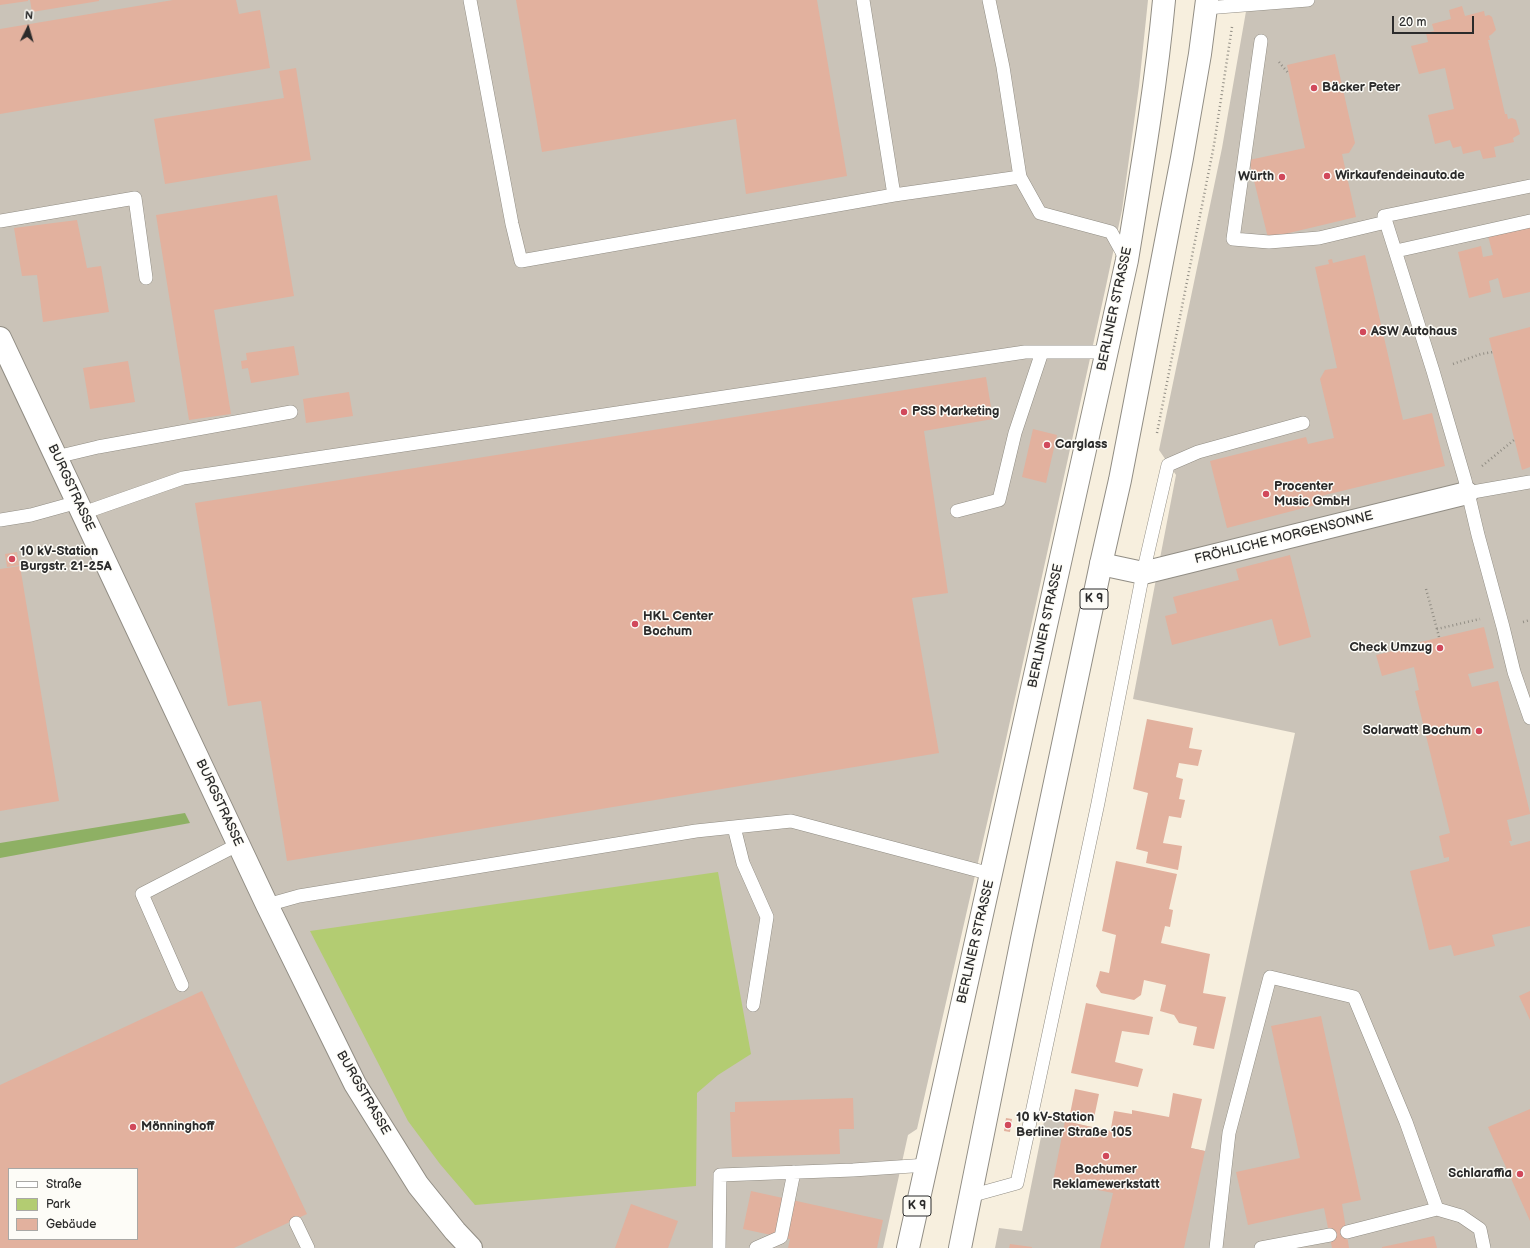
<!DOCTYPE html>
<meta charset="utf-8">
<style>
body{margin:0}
#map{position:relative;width:1530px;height:1248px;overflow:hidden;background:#f7efde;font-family:"Balsamiq Sans",sans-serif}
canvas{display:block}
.legend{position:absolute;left:8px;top:1168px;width:130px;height:72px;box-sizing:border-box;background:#fdfcf7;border:1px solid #a9a8a5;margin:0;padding:5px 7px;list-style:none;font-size:12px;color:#2b2b2b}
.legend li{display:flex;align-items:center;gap:8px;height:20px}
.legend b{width:20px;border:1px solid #a9a8a5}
.north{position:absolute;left:8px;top:8px;width:40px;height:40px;-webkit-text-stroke:3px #fdfcf7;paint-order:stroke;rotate:5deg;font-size:11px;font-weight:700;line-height:16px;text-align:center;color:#2b2b2b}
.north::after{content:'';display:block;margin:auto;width:14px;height:18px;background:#2b2b2b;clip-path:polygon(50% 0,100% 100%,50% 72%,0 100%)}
.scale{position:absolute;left:1392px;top:16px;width:82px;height:18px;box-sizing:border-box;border:2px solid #2b2b2b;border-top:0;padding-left:5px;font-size:12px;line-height:14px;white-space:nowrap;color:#2b2b2b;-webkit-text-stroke:3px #fdfcf7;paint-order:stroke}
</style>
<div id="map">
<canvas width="1530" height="1248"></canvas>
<ul class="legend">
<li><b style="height:5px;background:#fff"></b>Straße</li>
<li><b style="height:11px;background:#b3cc72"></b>Park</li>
<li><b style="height:11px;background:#e2b19e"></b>Gebäude</li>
</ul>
<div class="north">N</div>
<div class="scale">20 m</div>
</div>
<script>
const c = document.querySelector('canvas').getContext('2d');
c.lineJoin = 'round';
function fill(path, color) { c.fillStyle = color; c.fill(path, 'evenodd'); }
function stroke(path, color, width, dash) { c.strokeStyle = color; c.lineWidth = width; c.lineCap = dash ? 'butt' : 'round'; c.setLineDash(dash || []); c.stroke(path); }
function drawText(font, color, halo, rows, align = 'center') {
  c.font = font + ' "Balsamiq Sans",sans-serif'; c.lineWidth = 3; c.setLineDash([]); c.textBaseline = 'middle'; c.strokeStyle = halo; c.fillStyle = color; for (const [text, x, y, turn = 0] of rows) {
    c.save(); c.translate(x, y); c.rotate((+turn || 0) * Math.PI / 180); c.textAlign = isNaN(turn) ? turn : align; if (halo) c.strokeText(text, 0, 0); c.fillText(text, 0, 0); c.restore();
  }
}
const industrial = new Path2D(`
 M0 0H1148L1139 86 1122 210 1106 286 1001 762 917 1129 908 1135 883 1248H0ZM9 1169H137V1239H9Z
 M1248 0H1530V1248H995L999 1228 1022 1231 1045 1117 1205 1151 1295 733 1133 699 1176 475 1159 450 1222 148Z`);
const green = new Path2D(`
 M718 872 751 1054 718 1075 697 1093 696 1186 475 1205 440 1164 408 1121 310 931Z`);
const forest = new Path2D(`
 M185 813 190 823 0 858V843Z`);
const building = new Path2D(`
 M0 0H28V1L0 5Z
 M30 0H99V1L32 12Z
 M173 0H236L239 14 260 10 270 68 0 114V29Z
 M516 0H817L847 176 746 194 736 119 542 152Z
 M1462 6 1465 16 1484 11 1485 16 1489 15 1492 17 1496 30 1492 34 1489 36 1490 40H1488L1505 114H1507L1508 119 1512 118 1516 120 1520 134 1513 138 1514 142 1494 147 1496 157 1483 159 1480 150 1463 154 1461 146 1453 148 1450 140 1435 144 1428 115 1454 109 1445 68 1419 74 1411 46 1428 42 1426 33 1434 31 1432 24 1451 19 1449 10Z
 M1335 54 1355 143 1349 153 1342 154 1356 217 1268 238 1249 160 1305 148 1287 65Z
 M296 68 311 160 165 184 154 119 284 98 279 71Z
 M277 195 294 296 214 310 231 414 189 420 156 215Z
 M77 220 87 268 101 266 109 312 43 322 37 275 22 276 14 228Z
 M1530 226V292L1503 298 1498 278 1489 281 1491 292 1469 298 1458 252 1481 246 1483 257 1493 255 1488 236Z
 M1365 255 1403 420 1432 413 1445 466 1321 496 1323 503 1227 528 1210 461 1306 437 1308 444 1334 438 1320 379 1325 370 1337 368 1315 267 1329 264 1328 260 1332 259 1333 263Z
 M1530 327V467L1522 470 1489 338Z
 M294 346 299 375 251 383 248 368 242 369 241 361 247 360 246 353Z
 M128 361 135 402 90 409 83 368Z
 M986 377 993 419 924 431 948 593 912 598 939 753 287 861 261 701 228 706 195 503Z
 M349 392 353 416 306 423 303 399Z
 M1033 429 1057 435 1046 483 1022 477Z
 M17 552 19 565 7 567 5 554Z
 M1290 555 1311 637 1279 646 1272 619 1172 645 1165 616 1177 613 1173 597 1239 580 1236 569Z
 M20 566 59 801 0 811V569Z
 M1484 627 1494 668 1468 674 1472 687 1498 681 1530 813V814L1507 820 1512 841H1509L1511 846 1530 841V926L1492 935 1495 946 1454 956 1451 945 1429 950 1410 871 1449 861V857L1444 858 1439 836 1450 833 1415 691 1419 690 1414 667 1382 676 1376 655 1409 647 1408 645Z
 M1147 719 1193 728 1189 748 1202 750 1198 766 1179 763 1176 777 1183 779 1179 799 1185 800 1181 818 1169 816 1163 843 1182 846 1178 870 1146 863 1148 852 1136 849 1148 793 1133 789Z
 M1116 861 1177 874 1169 909 1173 910 1170 927 1165 926 1161 943 1210 954 1203 993 1226 997 1214 1049 1193 1045 1197 1027 1179 1023 1174 1015 1160 1011 1166 985 1144 980 1141 995 1134 1000 1101 993 1096 986 1100 971 1109 973 1116 935 1102 931Z
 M202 991 307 1214 234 1248H0V1085ZM9 1169H137V1239H9Z
 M1530 991V1020L1519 996Z
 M1086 1003 1153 1017 1149 1035 1122 1031 1115 1062 1143 1069 1138 1087 1071 1073Z
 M1321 1016 1361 1200 1342 1204 1349 1248H1332L1324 1208 1248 1225 1236 1172 1300 1158 1271 1026Z
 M1075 1089 1099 1094 1094 1118 1070 1114Z
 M1173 1093 1202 1099 1191 1148 1205 1151 1184 1248H1100L1113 1193 1053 1181 1065 1121 1128 1135 1129 1131 1111 1128 1114 1111 1132 1114V1110L1169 1117Z
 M853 1098 854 1129H839L840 1154 732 1157 730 1112H735V1102Z
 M1530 1109V1221L1488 1127Z
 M1006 1118 1012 1119 1010 1132 1004 1131Z
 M751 1191 883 1220 877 1248H788L790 1239 743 1229Z
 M631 1204 678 1221 668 1248H615Z
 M1434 1236 1437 1248H1382V1247Z
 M1010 1244 1032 1247V1248H1009Z`);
const path = new Path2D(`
 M1279 62 1289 74
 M1453 364 1481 354 1493 352
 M1157 433 1214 145 1232 27
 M1482 466 1514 440
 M1426 589 1437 629
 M1523 622 1530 620
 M1439 637 1437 629 1480 619`);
const lane = new Path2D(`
 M470 0 512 224 521 261 894 195
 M863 0 894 195 1020 177
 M989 0 1003 67 1020 177 1040 213 1111 232 1126 259
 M1206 8 1308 0
 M1261 41 1233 239 1269 242 1319 238 1386 222 1433 371 1465 480 1478 535 1503 627 1514 672 1530 718
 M0 221 135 198 146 278
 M1386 222 1384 216 1530 186
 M1396 251 1530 221
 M56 457 98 447 291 412
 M1467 493 1530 482
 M957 511 999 500 1015 433 1042 352
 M83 513 183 478 1025 352H1107
 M0 520 31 515 78 502
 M734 827 743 863 767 917 753 1005
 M267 905 299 896 696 831 791 821 991 874
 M182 985 142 894 239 844
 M970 1196 1017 1183 1098 803 1143 573 1168 465 1198 452 1303 423
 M1437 1209 1461 1216 1480 1229 1484 1248
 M296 1223 308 1248
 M719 1248 720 1175 853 1170 927 1165
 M756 1248 781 1237 794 1172
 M1216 1248 1229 1133 1270 977 1354 997 1406 1122 1437 1209 1347 1232
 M1261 1248 1330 1235`);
const street = new Path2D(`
 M0 338 267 905 355 1084 418 1185 455 1231 471 1248
 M1101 564 1143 573 1467 493`);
const primary = new Path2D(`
 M908 1248 1127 260C1141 174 1156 87 1164 0
 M960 1248 1022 939 1101 564 1120 480 1182 158 1200 54 1207 0`);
const markers = [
 [1314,88,4,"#d1495b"],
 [1327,176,4,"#d1495b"],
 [1282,177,4,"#d1495b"],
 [1363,332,4,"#d1495b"],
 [904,412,4,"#d1495b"],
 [1047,445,4,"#d1495b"],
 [1266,494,4,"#d1495b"],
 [12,559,4,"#d1495b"],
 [635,624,4,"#d1495b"],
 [1440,648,4,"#d1495b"],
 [1479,731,4,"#d1495b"],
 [1008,1125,4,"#d1495b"],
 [133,1127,4,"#d1495b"],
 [1106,1156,4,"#d1495b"],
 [1520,1174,4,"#d1495b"]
];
const shields = [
 [1094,599,28],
 [917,1206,28]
];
const shieldNames = [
 ["K 9",1094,599],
 ["K 9",917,1206]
];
const poiNames = [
 ["Bäcker Peter",1322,88],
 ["Wirkaufendeinauto.de",1335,176],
 ["Würth",1274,177,"right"],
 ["ASW Autohaus",1371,332],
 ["PSS Marketing",912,412],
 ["Carglass",1055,445],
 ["Procenter",1274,487],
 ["Music GmbH",1274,502],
 ["10 kV-Station",20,552],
 ["Burgstr. 21-25A",20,567],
 ["HKL Center",643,617],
 ["Bochum",643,632],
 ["Check Umzug",1432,648,"right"],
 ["Solarwatt Bochum",1471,731,"right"],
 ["10 kV-Station",1016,1118],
 ["Berliner Straße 105",1016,1133],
 ["Mönninghoff",141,1127],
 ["Bochumer",1106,1170,"center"],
 ["Reklamewerkstatt",1106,1185,"center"],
 ["Schlaraffia",1512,1174,"right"]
];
const streetNames = [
 ["BERLINER STRASSE",1115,309,-78],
 ["BURGSTRASSE",71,488,65],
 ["FRÖHLICHE MORGENSONNE",1284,538,-14],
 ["BERLINER STRASSE",1046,626,-78],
 ["BURGSTRASSE",219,803,65],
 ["BERLINER STRASSE",976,942,-77],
 ["BURGSTRASSE",363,1093,60]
];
fill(industrial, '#cac3b8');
fill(green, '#b3cc72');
fill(forest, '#8eb064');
fill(building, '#e2b19e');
stroke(lane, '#918d84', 14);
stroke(street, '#918d84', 24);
stroke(primary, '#918d84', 24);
stroke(path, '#918d84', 2.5, [1, 3]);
stroke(lane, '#fff', 13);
stroke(street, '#fff', 22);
stroke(primary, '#fff', 22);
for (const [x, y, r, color] of markers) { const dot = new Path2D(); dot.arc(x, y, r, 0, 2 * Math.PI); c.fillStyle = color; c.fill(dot); stroke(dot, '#fdfcf7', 1.5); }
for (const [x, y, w] of shields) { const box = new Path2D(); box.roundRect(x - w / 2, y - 10, w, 20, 3); c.fillStyle = '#fdfcf7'; c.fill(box); stroke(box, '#2b2b2b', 1); }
drawText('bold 12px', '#2b2b2b', null, shieldNames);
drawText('bold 13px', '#2b2b2b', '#fdfcf7', poiNames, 'left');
drawText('13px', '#2b2b2b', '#fdfcf7', streetNames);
</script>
